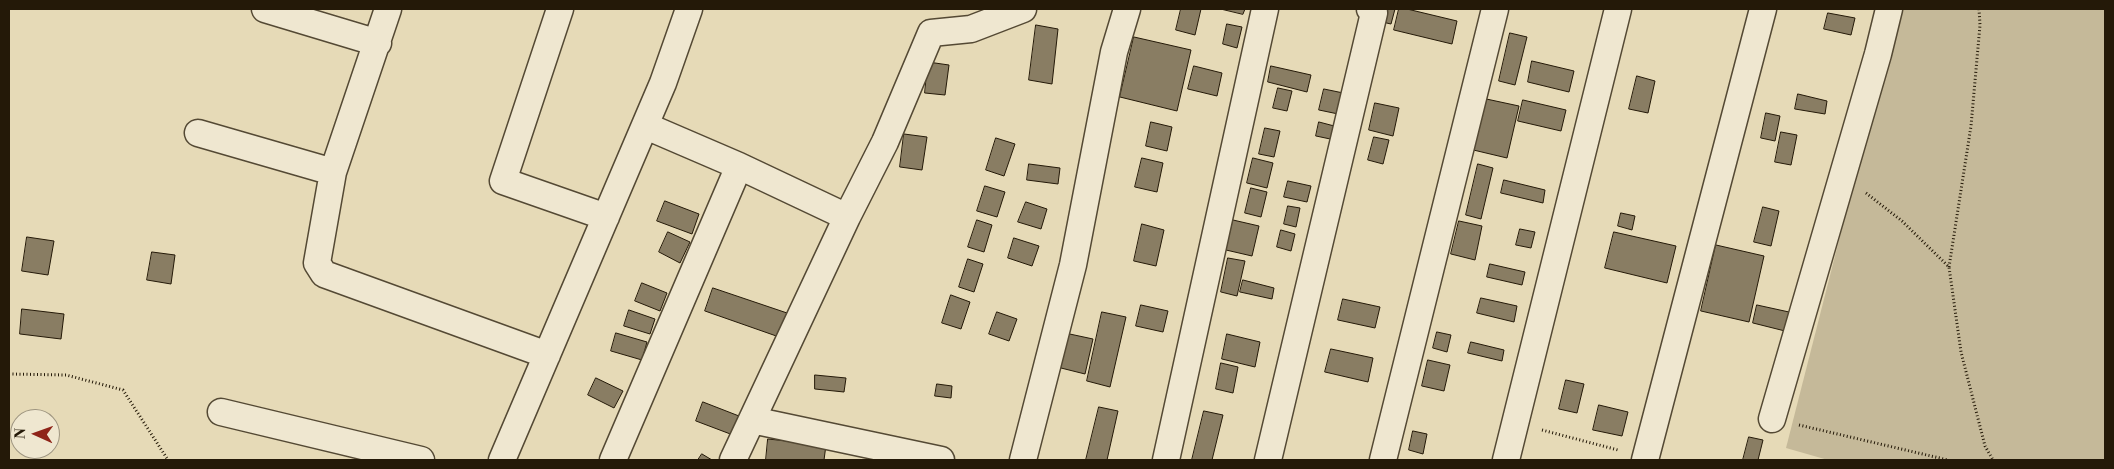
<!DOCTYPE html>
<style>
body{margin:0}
#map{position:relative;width:2114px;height:469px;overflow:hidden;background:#e6dab7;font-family:"Libre Bodoni",serif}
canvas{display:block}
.frame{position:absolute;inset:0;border:10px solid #241908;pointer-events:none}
.north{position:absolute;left:10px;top:409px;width:50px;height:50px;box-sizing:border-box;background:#efe7d0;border:1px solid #9e9580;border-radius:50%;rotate:272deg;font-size:14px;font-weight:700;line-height:20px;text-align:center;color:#241908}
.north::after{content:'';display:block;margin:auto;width:18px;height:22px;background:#8f2418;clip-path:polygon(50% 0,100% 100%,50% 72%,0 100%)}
</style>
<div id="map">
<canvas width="2114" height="469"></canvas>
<div class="frame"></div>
<div class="north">N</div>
</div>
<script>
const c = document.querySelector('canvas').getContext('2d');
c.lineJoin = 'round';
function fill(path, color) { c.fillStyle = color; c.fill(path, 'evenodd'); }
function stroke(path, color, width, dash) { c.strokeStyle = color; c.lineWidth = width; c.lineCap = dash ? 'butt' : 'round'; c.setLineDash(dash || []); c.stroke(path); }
const green = new Path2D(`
 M1898 9H2105V460H1828L1786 448Z`);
const building = new Path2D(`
 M1181 9H1201L1195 35 1176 30Z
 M1221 9H1245L1243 14Z
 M1381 9H1395L1391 24 1378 21Z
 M1399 9H1407L1457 21 1452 44 1394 30Z
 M1828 13 1855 18 1851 35 1824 29Z
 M1227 24 1242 27 1237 48 1223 44Z
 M1036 25 1058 29 1052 84 1029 80Z
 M1510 33 1527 37 1515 85 1499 81Z
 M1134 37 1191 50 1177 111 1120 97Z
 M1532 61 1574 71 1569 92 1528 82Z
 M928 62 949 65 945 95 925 93Z
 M1194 66 1222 73 1217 96 1188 89Z
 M1271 66 1311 75 1307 92 1268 82Z
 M1637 76 1655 81 1648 113 1629 109Z
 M1278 88 1292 91 1287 111 1273 108Z
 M1324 89 1348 94 1343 115 1319 110Z
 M1798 94 1827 101 1825 114 1795 109Z
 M1477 97 1519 106 1507 158 1465 148Z
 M1523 100 1566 110 1561 131 1518 121Z
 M1375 103 1399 108 1393 136 1369 130Z
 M1766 113 1780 116 1775 141 1761 138Z
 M1151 122 1172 127 1167 151 1146 146Z
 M1319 122 1338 127 1335 140 1316 136Z
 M1265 128 1280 131 1274 157 1259 154Z
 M1781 132 1797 135 1791 165 1775 162Z
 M904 134 927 137 922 170 900 167Z
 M1374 137 1389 140 1383 164 1368 160Z
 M996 138 1015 144 1004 176 986 170Z
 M1142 158 1163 163 1157 192 1135 187Z
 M1253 158 1273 163 1267 188 1247 183Z
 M1029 164 1060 168 1058 184 1027 180Z
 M1478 164 1493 168 1481 219 1466 215Z
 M1504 180 1545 190 1543 203 1501 193Z
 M1288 181 1311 186 1307 202 1284 197Z
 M985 186 1005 192 997 217 977 211Z
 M1251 188 1267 192 1261 217 1245 213Z
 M665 201 699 214 692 234 657 221Z
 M1026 202 1047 209 1041 229 1018 222Z
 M1288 206 1300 208 1296 227 1284 224Z
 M1763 207 1779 211 1771 246 1754 242Z
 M1621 213 1635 216 1632 230 1618 226Z
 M977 220 992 225 984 252 968 247Z
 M1233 220 1259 226 1252 256 1226 250Z
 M1459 221 1482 226 1475 260 1451 254Z
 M1142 224 1164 230 1156 266 1134 261Z
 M1520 229 1535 232 1531 248 1516 245Z
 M1281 230 1295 234 1291 251 1277 247Z
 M668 232 690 242 680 263 659 252Z
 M1614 232 1676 246 1667 283 1605 268Z
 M27 237 54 241 48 275 22 271Z
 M1014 238 1039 246 1032 266 1008 258Z
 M1716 245 1764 256 1749 322 1701 311Z
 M152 252 175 255 171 284 147 280Z
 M1228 258 1245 261 1237 296 1221 292Z
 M968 259 983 264 974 292 959 287Z
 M1490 264 1525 272 1522 285 1487 277Z
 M1243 280 1274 288 1272 299 1240 292Z
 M642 283 667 293 660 311 635 301Z
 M713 288 790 314 782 338 705 311Z
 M951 295 970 302 961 329 942 323Z
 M1481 298 1517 306 1514 322 1477 313Z
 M1343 299 1380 307 1375 328 1338 320Z
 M1141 305 1168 311 1163 332 1136 326Z
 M1757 305 1789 312 1785 331 1753 323Z
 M22 309 64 314 61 339 20 334Z
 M629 310 655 319 650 334 624 326Z
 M997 312 1017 319 1009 341 989 334Z
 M1102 312 1126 317 1110 387 1087 381Z
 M1437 332 1451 335 1447 352 1433 348Z
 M616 333 647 342 642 360 611 351Z
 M1065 333 1093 339 1085 374 1057 367Z
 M1227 334 1260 342 1255 367 1222 359Z
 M1471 342 1504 350 1502 361 1468 353Z
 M1331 349 1373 358 1368 382 1325 372Z
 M1428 360 1450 365 1444 391 1422 386Z
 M1221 363 1238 367 1233 393 1216 389Z
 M815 375 846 378 844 392 815 389Z
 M596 378 623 391 614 408 588 395Z
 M1566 380 1584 384 1577 413 1559 409Z
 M937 384 952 386 951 398 935 396Z
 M703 402 739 416 733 435 696 421Z
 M1599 405 1628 412 1622 436 1593 430Z
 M1099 407 1118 411 1107 460H1086Z
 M1204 411 1223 415 1212 460H1192Z
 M1413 431 1427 434 1423 454 1409 450Z
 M1749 437 1763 440 1758 460H1743Z
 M768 439 826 445 824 460H766Z
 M702 454 712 460H698Z`);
const path = new Path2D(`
 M1866 193 1902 221 1949 267 1961 352 1985 446 1993 460
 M1949 267 1971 126 1980 25 1979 9
 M9 374 66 375 123 390 168 460
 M1799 425 1948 460
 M1542 430 1618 450`);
const minor = new Path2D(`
 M265 9 378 43
 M388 9 333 172 317 263 324 274 547 355
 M560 9 503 181 606 217
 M646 126 739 166 847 217
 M198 133 333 172
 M221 412 421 460
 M1772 419 1878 54 1889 9
 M752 420 941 460
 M502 460 663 83 689 9
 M613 460 739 166
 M733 460 847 217 885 142 931 33 971 29 1023 9
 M1023 460 1073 265 1114 52 1127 9
 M1166 460 1265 9
 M1268 460 1374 13 1370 9
 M1383 460 1495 9
 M1506 460 1618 9
 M1645 460 1763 9`);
fill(green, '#c5b999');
fill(building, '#897d63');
stroke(building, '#241908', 1);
stroke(minor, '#544934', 29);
stroke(path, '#241908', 3, [1, 2.5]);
stroke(minor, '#efe7d0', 26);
</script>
